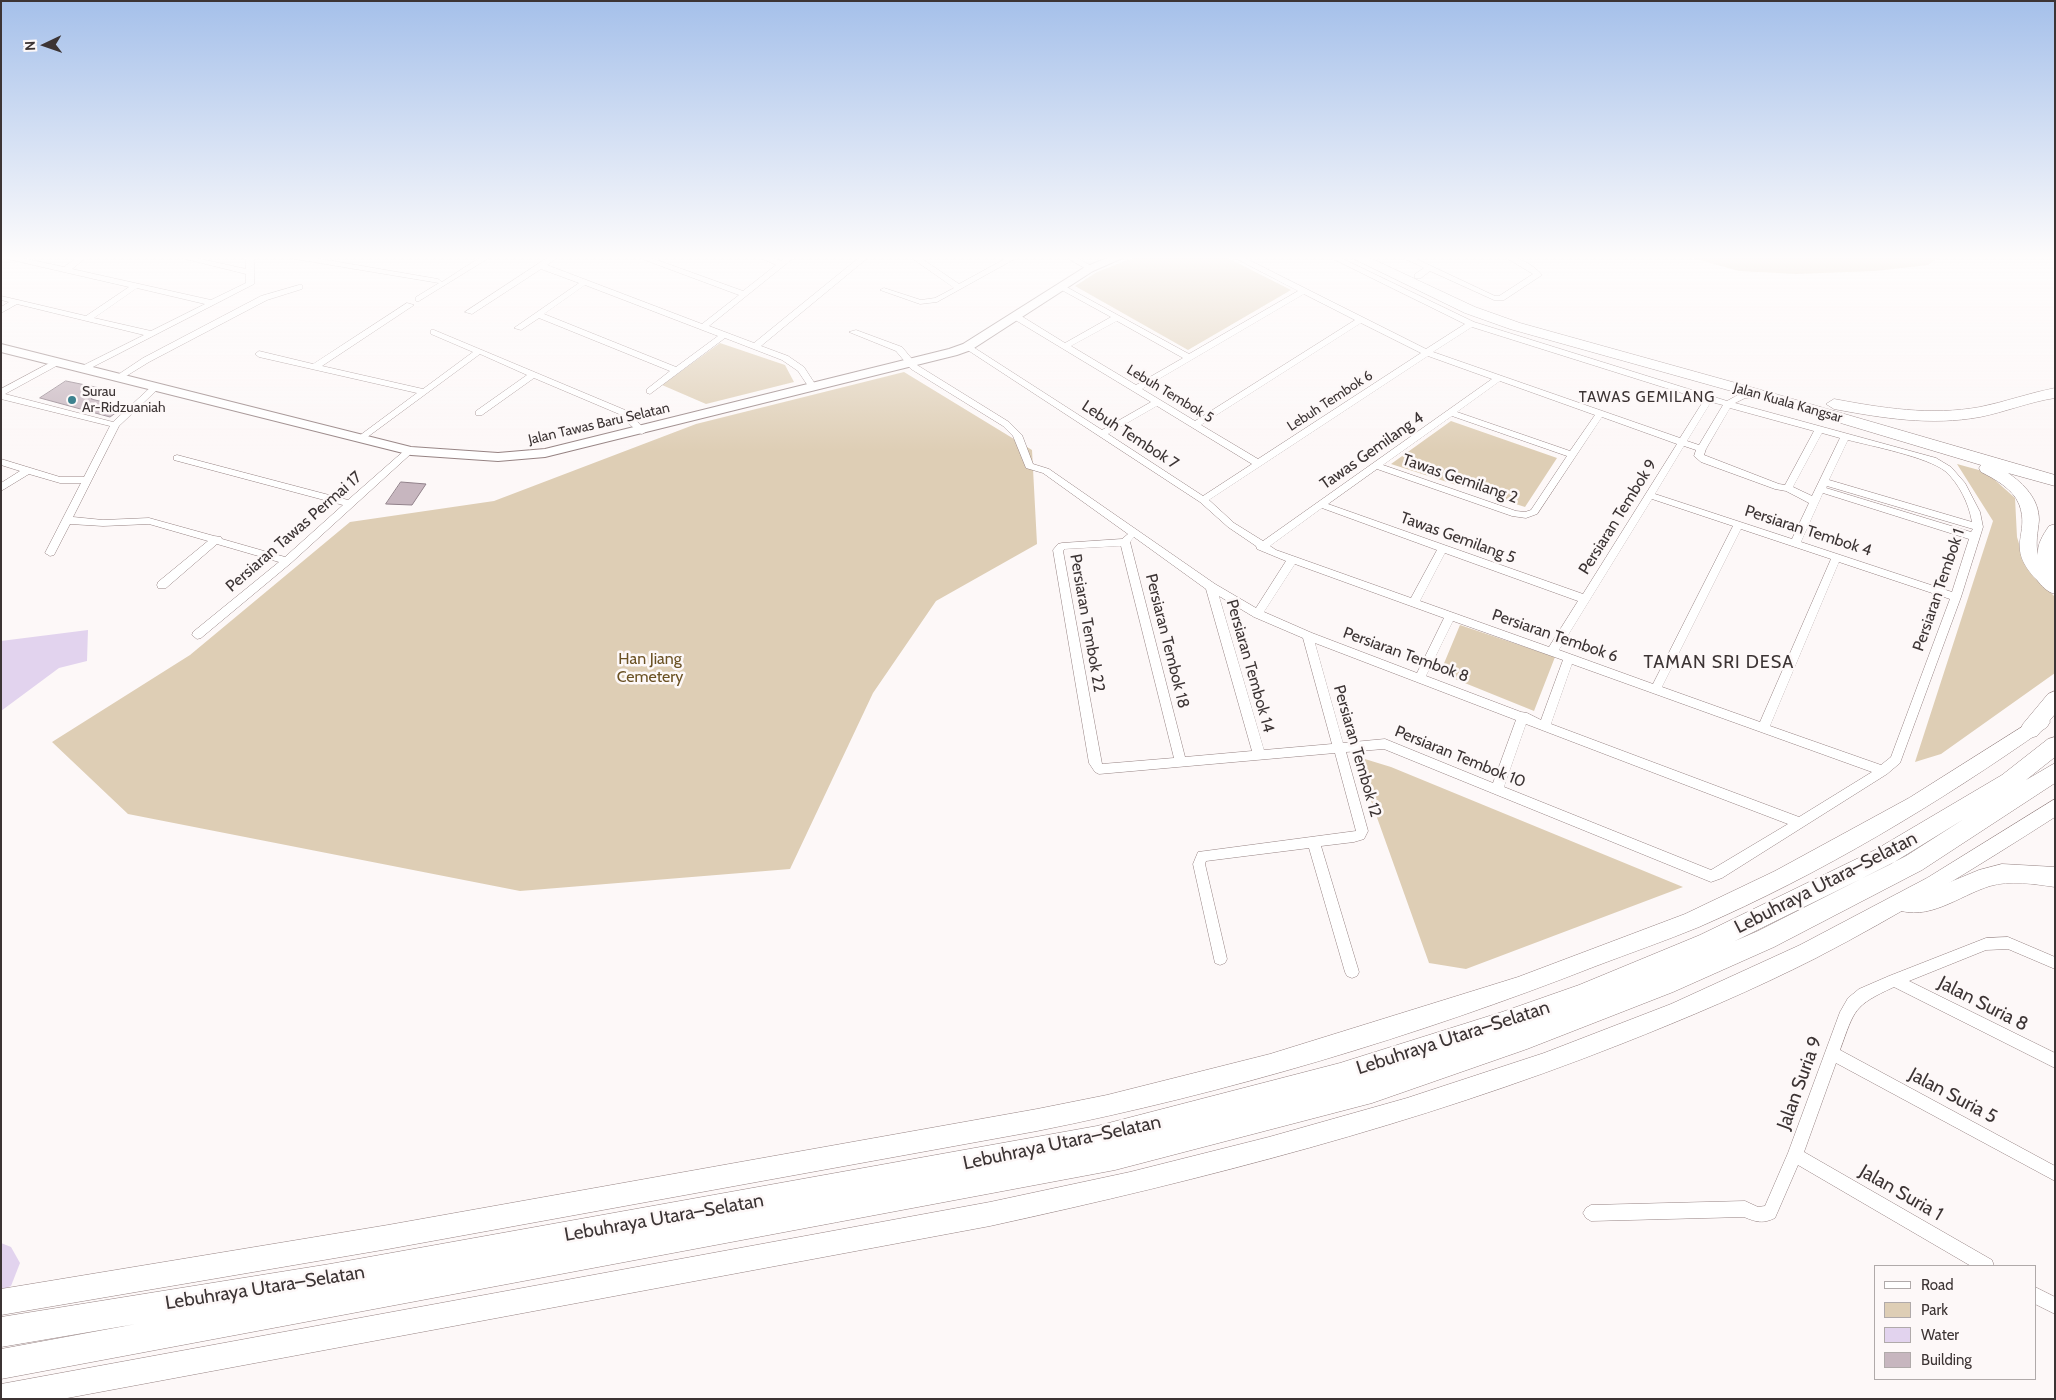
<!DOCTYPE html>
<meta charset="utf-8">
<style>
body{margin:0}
#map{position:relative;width:2056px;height:1400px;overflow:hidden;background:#fdf8f8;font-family:Cabin,sans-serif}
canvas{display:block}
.frame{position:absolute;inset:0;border:2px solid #3c3434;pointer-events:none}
.legend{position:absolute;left:1874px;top:1265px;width:162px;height:115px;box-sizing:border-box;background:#fdf8f8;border:1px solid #b0aaaa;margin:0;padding:6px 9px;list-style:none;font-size:15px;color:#3c3434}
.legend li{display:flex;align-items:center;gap:10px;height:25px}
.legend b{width:25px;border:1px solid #b0aaaa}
.north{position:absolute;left:20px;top:20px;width:50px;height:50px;-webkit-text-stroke:4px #fdf8f8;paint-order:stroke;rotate:267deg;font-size:14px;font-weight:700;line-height:20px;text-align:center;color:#3c3434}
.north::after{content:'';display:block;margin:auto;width:18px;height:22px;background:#3c3434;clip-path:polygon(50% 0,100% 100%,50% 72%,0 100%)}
</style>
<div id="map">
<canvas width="2056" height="1400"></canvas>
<div class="frame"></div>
<ul class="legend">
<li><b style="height:6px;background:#fff"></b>Road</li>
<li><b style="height:14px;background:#deceb5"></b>Park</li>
<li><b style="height:14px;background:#e2d3ee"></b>Water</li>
<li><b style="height:14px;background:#c7b6bf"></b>Building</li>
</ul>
<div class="north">N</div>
</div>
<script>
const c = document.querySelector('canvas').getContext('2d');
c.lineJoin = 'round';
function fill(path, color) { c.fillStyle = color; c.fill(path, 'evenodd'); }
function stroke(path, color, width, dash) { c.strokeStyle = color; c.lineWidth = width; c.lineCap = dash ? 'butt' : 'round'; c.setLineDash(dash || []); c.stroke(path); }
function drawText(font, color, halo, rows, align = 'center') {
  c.font = font + ' Cabin,sans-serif'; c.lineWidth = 5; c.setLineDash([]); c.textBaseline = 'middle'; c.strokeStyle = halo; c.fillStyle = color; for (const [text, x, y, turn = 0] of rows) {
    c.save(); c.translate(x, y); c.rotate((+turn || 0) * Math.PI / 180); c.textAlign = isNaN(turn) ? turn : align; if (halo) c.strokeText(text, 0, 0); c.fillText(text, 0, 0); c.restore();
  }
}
const green = new Path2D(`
 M1138 256H1224L1291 290 1188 350 1075 286 1097 272Z
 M1685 256H1940L1928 265 1875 271 1796 274 1739 271Z
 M720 343 785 365 794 382 706 404 662 385Z
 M904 372 1032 450 1037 544 936 601 873 693 790 869 520 891 128 814 52 742 190 655 350 522 494 501 696 424Z
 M1451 421 1557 458 1525 507 1391 464Z
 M1957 464 1986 472 2015 498 2017 537 2026 567 2055 597V673L1941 754 1915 762 1993 521Z
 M1460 625 1555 657 1534 711 1440 673Z
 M1355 756 1391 767 1683 887 1466 969 1429 963Z`);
const water = new Path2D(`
 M88 630 87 661 59 668 1 711V641Z`);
const river = new Path2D(`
 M1 1243 11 1247 20 1263 11 1286 1 1290Z`);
const building = new Path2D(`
 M66 381 105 389 91 399 124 407 110 417 40 398Z
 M401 482 426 484 412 505 386 504Z`);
const street = new Path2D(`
 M1 256H14L64 267 79 256H88L72 269 211 300 246 283V274L173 256H188L246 269V256H254V284L85 371 81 368 82 366 144 335 17 304 1 313V307L9 302 1 300V296L86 316 129 287 3 258ZM137 288 205 304 151 331 94 318Z
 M285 256H304L438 279 442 282 482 256H492L419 301H416V297L439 283 289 258Z
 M550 256H560L547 265 702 324 739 295 634 256H646L743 291 776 265 756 256H768L781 261 787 256H796L709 326 754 343 861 256H870L761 346 788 356 804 367 817 387 816 389H810L798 371 782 360 725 338 650 394 647 393V389L670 371 539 318 521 330 514 328 579 283 541 269 472 314 465 312ZM585 285 718 336 676 367 544 314Z
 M909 256H918L959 284 1010 256H1020L937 302 920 304 880 290 884 288 921 300 935 298 954 288Z
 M1064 256H1074L1095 268 1088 270Z
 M1231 256H1241L1426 349 1465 324 1327 256H1337L1474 322 1727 401 1743 392 1764 394V398H1745L1735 403 1936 458 1951 467 1965 483 1980 512 1983 527 1961 597 1900 763 1887 774 1722 878 1711 882 1384 749 1346 752 1368 831 1364 839 1354 842 1321 846 1359 972 1357 976 1352 978 1347 976 1345 972 1309 848 1206 861 1205 864 1227 959 1225 963 1220 965 1215 963 1193 864 1198 852 1356 831 1335 753 1099 774 1095 772 1089 763 1053 550 1058 544 1062 543 1122 539 1128 534 1043 473 1026 468 1013 436 1003 426 911 369 896 351 849 332 856 330 902 347 917 365 1009 422 1022 435 1033 464 1049 469 1215 584 1256 608 1286 561 1257 549 1256 546 1228 527 1200 502 963 347 964 345H970L1102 430 1151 402 1012 318V314H1018L1065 343 1111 317 1058 288 1057 286 1061 284 1189 354 1298 291ZM1304 294 1355 320 1195 421 1142 389ZM1117 321 1183 358 1136 385 1071 346ZM1361 323 1421 353 1258 459 1201 425ZM1472 327 1704 400 1680 438 1433 352ZM1428 356 1492 379 1263 541 1234 523 1209 500ZM1500 381 1595 415 1570 451 1457 412ZM1711 402 1723 405 1699 445 1687 441ZM1157 406 1252 464 1203 496 1108 434ZM1730 408 1814 431 1785 485 1779 484 1704 455 1706 449ZM1452 416 1567 456 1531 510 1525 512 1516 511 1383 465ZM1602 417 1677 444 1583 594 1328 504 1377 469 1512 516 1526 518 1537 514ZM1822 433 1840 438 1812 496 1793 487ZM1848 440C1872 446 1927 457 1945 471 1959 483 1969 504 1972 522L1829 480ZM1684 446 1696 450 1694 456 1701 462 1775 489 1786 491 1809 503 1792 539 1655 494ZM1827 486 1973 529 1971 532 1826 488ZM1823 493 1969 539 1952 592 1801 542ZM1652 499 1733 526 1653 684 1559 650ZM1322 508 1437 550 1411 598 1276 550 1270 546ZM1741 529 1831 559 1760 722 1662 687ZM1134 537 1206 589 1252 751 1185 757 1130 542ZM1121 546 1174 758 1102 764 1063 551 1065 549ZM1445 553 1578 601 1549 647 1420 601ZM1839 562 1950 599 1891 757 1881 765 1770 726ZM1295 564 1444 618 1417 673 1312 633 1264 612ZM1219 596 1254 617 1303 638 1332 744 1264 750ZM1453 621 1563 660 1541 720 1527 713 1521 712 1426 676ZM1315 643 1516 720 1493 783 1385 739 1343 743ZM1572 664 1872 772 1799 817 1551 724ZM1526 724 1788 824 1711 870 1504 787Z
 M1399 256H1410L1495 296H1499L1533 274 1503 256C1517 256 1533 264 1542 275L1504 300H1494L1430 271 1421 278H1415V274L1424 268Z
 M299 285H302V289L267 300 149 362 123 378 120 379 116 376 143 358 261 296Z
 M407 303 414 305 322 366 423 389 473 352 431 334V330H434L625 410 647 431 642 434 639 433 619 414 534 378 482 415H476V411L527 375 480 354 362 441 359 440V436L417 393 259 357 255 354 259 351 313 364Z
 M57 359 60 360V364L5 394 113 422 153 385 156 384 160 387 119 426 73 517 103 520 149 518 214 536 221 537 222 539 285 557 343 505 174 460V456L177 455 348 500 406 449H412L414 451 291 563 201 638 197 639 192 635 193 632 279 562 217 544 166 588H158L157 585 158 582 208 541 149 524 103 526 70 524 54 555 50 556 45 553 81 483H60L29 474 1 491V483L20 471 1 465V459L60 477H84L110 426 1 399V389Z
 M2008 937 2055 957V969L2008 949 1986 950 1909 981 2055 1053V1068L1894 987C1853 1006 1855 1009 1840 1050L2055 1166V1181L1836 1063 1804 1152 1992 1260 1994 1266H1971L1798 1165 1775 1218C1763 1224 1756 1222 1744 1217L1591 1221 1586 1218 1583 1213 1586 1208 1591 1205 1745 1201 1758 1207 1765 1206 1788 1153 1840 1012 1848 998 1859 989 1889 976 1986 938Z
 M2035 1287 2055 1297V1314L2035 1304Z`);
const secondary = new Path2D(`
 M1112 256H1127L1093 271 971 350 957 355 545 457 498 461 411 455 1 352V344L411 447 498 453 545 449 949 349 963 344 1085 267Z`);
const primary = new Path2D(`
 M2041 715 2047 717 2050 722 2047 727C1939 803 1821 874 1699 927 1665 941 1630 953 1596 966 1415 1037 1227 1093 1037 1131L388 1249 1 1315V1289L388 1225 1037 1109 1107 1095 1270 1054 1518 977 1685 914 1775 871 1909 798Z
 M2055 799V817C1977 867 1899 915 1816 958 1753 990 1687 1018 1621 1044 1416 1125 1205 1179 990 1226L62 1399H1V1384L990 1202 1130 1172 1269 1137 1407 1098 1544 1053 1671 1004 1800 945 1927 878Z`);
const highway = new Path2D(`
 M1348 256H1366L1475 307 1520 323 1779 395 2055 475V486L2008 473C2024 484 2039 499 2039 520 2038 532 2035 543 2038 555 2037 544 2043 535 2049 526L2055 524V594C2047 592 2042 586 2037 580 2004 546 2031 535 2019 504 2013 489 1995 479 1981 472L1979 468 1981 465 1767 401 1510 329 1465 313Z
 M2055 388V398C2029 402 2005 412 1980 417 1931 426 1882 418 1834 409L1826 404 1834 399C1882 408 1931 416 1980 407 2005 402 2029 393 2055 388Z
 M2055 691V714L2037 736 2030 738 2023 736 2020 730 2023 724 2048 694Z
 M2055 737V757L2026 780 2055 763V783L1922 870 1774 947 1673 992 1527 1049 1372 1103 1115 1170 1 1379V1349L136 1324 1 1347V1317L330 1264 1097 1126 1340 1063 1502 1012 1579 985 1700 935 1875 850 2002 775 2048 739ZM1964 819 1906 856 1758 931 1735 941 1891 864Z
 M2002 864 2055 867V887C2034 884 2010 880 1990 886 1958 896 1929 922 1895 909L1892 902 1895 895 1903 892H1926L1979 870Z`);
const markers = [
 [72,400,5,"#3d828f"]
];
const farPoinames = [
 ["Surau",82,392],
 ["Ar-Ridzuaniah",82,408]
];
const farStreetnames = [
 ["Lebuh Tembok 5",1170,394,31],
 ["Lebuh Tembok 6",1330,401,-33],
 ["Jalan Kuala Kangsar",1788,403,16],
 ["Jalan Tawas Baru Selatan",599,424,-13]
];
const farNeighbourhoodnames = [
 ["TAWAS GEMILANG",1647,398]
];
const streetNames = [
 ["Lebuh Tembok 7",1130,435,33],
 ["Tawas Gemilang 4",1372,451,-35],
 ["Tawas Gemilang 2",1460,479,19],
 ["Persiaran Tembok 9",1618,517,-58],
 ["Persiaran Tembok 4",1808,531,18],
 ["Persiaran Tawas Permai 17",294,532,-41],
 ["Tawas Gemilang 5",1458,538,20],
 ["Persiaran Tembok 1",1939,590,-71],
 ["Persiaran Tembok 22",1087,623,80],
 ["Persiaran Tembok 6",1555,636,19],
 ["Persiaran Tembok 18",1167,641,76],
 ["Persiaran Tembok 8",1406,655,20],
 ["Persiaran Tembok 14",1250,666,74],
 ["Persiaran Tembok 12",1357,751,74],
 ["Persiaran Tembok 10",1460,757,22]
];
const parkNames = [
 ["Han Jiang",650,659],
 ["Cemetery",650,677]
];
const neighbourhoodNames = [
 ["TAMAN SRI DESA",1719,663]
];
const nearStreetnames = [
 ["Lebuhraya Utara–Selatan",1826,883,-27],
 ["Jalan Suria 8",1983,1004,27],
 ["Lebuhraya Utara–Selatan",1453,1038,-18],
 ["Jalan Suria 9",1800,1083,-70],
 ["Jalan Suria 5",1953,1096,28],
 ["Lebuhraya Utara–Selatan",1062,1143,-12],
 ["Jalan Suria 1",1901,1193,30],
 ["Lebuhraya Utara–Selatan",664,1218,-10],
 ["Lebuhraya Utara–Selatan",265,1288,-9]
];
fill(green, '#deceb5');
fill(water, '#e2d3ee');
fill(river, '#e2d3ee');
fill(building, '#c7b6bf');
stroke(building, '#91818a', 1);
stroke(street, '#968383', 1);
stroke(secondary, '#968383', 2);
stroke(primary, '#968383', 1);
stroke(highway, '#968383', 1);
fill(street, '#fff');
fill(secondary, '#fff');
fill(primary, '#fff');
fill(highway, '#fff');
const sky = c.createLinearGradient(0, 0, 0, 452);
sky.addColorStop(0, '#a5c0ea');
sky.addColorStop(0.57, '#fefcfc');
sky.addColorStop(1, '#fefcfc00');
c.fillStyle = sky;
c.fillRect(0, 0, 2056, 452);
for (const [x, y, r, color] of markers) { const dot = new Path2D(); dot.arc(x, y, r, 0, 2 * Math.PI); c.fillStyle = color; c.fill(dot); stroke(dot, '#fdf8f8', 2); }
drawText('14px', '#3c3434', '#fdf8f8', farPoinames, 'left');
drawText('14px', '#3c3434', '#fdf8f8', farStreetnames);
c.letterSpacing = '1px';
drawText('15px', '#3c3434', '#fdf8f8', farNeighbourhoodnames);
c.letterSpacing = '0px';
drawText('16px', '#3c3434', '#fdf8f8', streetNames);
drawText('16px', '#6a5123', '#fdf8f8', parkNames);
c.letterSpacing = '1px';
drawText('18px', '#3c3434', '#fdf8f8', neighbourhoodNames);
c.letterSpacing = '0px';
drawText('19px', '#3c3434', '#fdf8f8', nearStreetnames);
</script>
